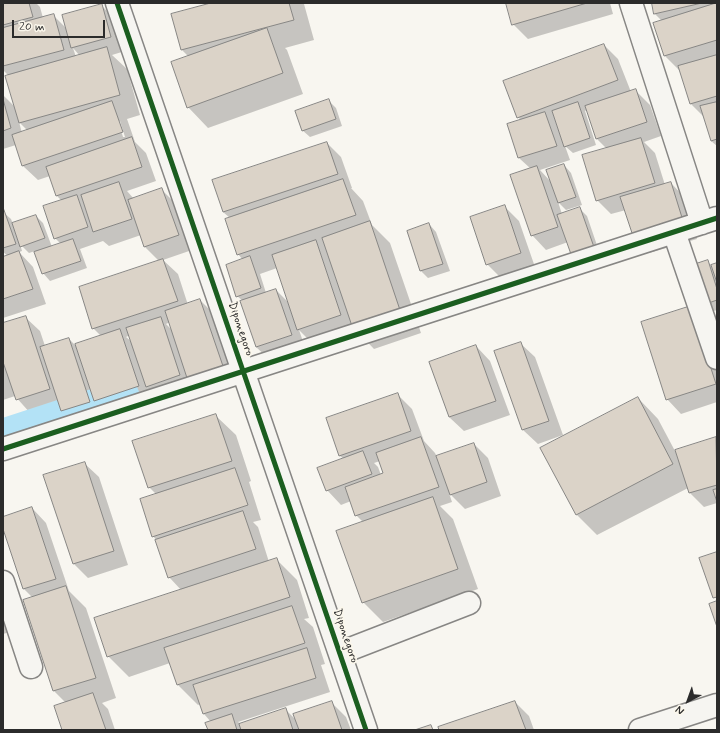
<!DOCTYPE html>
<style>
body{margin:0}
#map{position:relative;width:720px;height:733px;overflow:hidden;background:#f8f6f0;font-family:Mynerve,sans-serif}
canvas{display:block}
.frame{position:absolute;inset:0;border:4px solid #2b2b2b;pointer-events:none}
.north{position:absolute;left:668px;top:681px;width:40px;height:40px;-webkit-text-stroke:3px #fbf7ec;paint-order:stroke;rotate:221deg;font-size:11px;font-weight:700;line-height:16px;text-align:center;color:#2b2b2b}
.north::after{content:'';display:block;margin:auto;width:14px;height:18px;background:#2b2b2b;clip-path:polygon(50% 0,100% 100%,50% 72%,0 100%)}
.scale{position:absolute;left:12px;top:20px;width:93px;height:18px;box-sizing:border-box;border:2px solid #2b2b2b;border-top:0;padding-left:5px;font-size:12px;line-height:14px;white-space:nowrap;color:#2b2b2b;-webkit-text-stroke:3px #fbf7ec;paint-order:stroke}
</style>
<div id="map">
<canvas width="720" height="733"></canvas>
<div class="frame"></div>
<div class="north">N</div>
<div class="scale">20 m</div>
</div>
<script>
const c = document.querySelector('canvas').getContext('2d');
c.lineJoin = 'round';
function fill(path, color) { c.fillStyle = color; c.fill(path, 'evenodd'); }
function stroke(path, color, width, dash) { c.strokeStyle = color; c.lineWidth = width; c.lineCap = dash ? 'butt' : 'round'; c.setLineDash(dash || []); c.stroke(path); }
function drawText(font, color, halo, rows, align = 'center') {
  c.font = font + ' Mynerve,sans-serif'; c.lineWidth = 3.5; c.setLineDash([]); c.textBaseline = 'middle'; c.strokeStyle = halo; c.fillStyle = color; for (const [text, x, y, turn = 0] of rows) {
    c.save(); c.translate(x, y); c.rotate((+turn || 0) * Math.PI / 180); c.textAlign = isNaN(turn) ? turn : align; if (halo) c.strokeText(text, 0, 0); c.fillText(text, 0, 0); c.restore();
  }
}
const shadow = new Path2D(`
 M3 3H36L40 7 43 18 53 15 67 29 101 5 116 20 125 51 112 55 127 69 140 115 127 119 135 142 146 153 156 181 127 191 134 199 162 190 176 204 192 250 163 260 178 274 188 305 200 300 215 315 238 383 161 401 149 389 153 400 76 425 62 411 60 404 31 414 15 396 3 400V324L25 317 40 331 45 346 69 339 77 347 101 336 93 328 159 261 145 247 141 235 109 246 103 241 80 249 87 268 50 281 43 273 35 251 29 253 20 244 22 251 19 252 33 267 46 304 3 318V258L8 256 3 252V212L11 219 13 224 36 216 43 223 52 247 61 244 55 238 62 201 57 196 50 176 38 180 23 166 16 145 3 149V95L15 107 9 76 3 70ZM73 48 80 56 76 57ZM118 121H120L125 137H123ZM19 122 28 131 22 133ZM170 322 172 330 166 324ZM130 335 132 342 126 337Z
 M214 3H302L304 4 314 40 285 48 287 50 303 94 208 128 188 107 189 57 182 50 172 15Z
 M507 3H610L613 14 528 39 513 24Z
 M653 3H717V146L711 141 705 118 691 104 680 70H679L665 56 662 21 655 14Z
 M604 45 618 59 631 92 635 90 650 105 661 136 644 142 655 153 665 185 671 183 685 198 697 239 649 253 634 239 626 210 611 214 597 200 607 149 597 139 587 110 585 111 596 145 573 153 565 146 570 160 540 170 551 182 564 165 571 173 582 205 566 210 558 202 562 214 580 209 587 216 601 257 568 242 546 250 532 235 531 169 519 158 508 125 521 120 518 117Z
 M329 101 336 108 342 126 310 137 302 130Z
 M327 143 341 157 352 188H351L363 201 372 225 390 243 421 333 374 349 355 329 313 344 299 330 306 350 271 361 256 347 243 301 237 296 243 260 238 254 230 218 223 212ZM277 268 290 304 276 290 266 293 260 274Z
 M505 207 519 221 535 267 502 279 487 264Z
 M429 224 436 232 450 271 428 278 421 271 408 232Z
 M707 261 712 266 717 264V310L711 312 704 304Z
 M520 343 535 357 563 435 538 444 523 430 495 351Z
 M476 346 490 361 510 415 464 431 449 417 430 363Z
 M717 360V402L681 414 667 399Z
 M398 395 412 409 424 441 435 453 437 457 474 444 488 458 501 496 465 509 449 493 452 502 440 506 453 519 478 589 383 622 363 602V522L356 515 351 501 341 505 327 490 344 459 340 456 327 419ZM380 461 385 474 381 475 378 467 374 463Z
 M638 398 658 419 675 451 716 438 717 439V503L704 507 690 493 688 488 597 535 577 515 541 448Z
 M215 415 236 435 251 481 249 482 261 520 253 522 258 527 269 562 277 560 297 580 309 618 304 619 313 627 325 664 321 665 330 692 238 722 241 724 285 709 296 720 332 703 346 717 351 730H209L211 722 204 714 200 704 198 705 178 685 170 663 129 677 108 656 182 591 169 577 157 541 153 536 156 494 149 487Z
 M84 463 99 477 128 565 88 578 74 564 45 476Z
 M32 508 46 523 69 591 86 608 116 698 102 703 108 709 115 730H63L66 703 54 691 24 600 33 598 24 589 3 526V518Z
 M3 579 20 629 3 634Z
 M515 702 529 716 534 730H440Z`);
const canal = new Path2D(`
 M3 435 123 396`);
const building = new Path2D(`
 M3 3H29L33 17 3 25Z
 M211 3H289L294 20 181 50 171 14Z
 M506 3H587L512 25Z
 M652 3H702L654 14Z
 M717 3V40L664 56 653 23Z
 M102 4 111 37 71 48 62 15Z
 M54 14 64 50 3 66V28Z
 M267 28 283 73 187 108 171 62Z
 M604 44 618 80 517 118 503 81Z
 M107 47 120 95 19 123 5 76Z
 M717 55V96L690 104 678 66Z
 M636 89 647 122 596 139 585 106Z
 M3 99 11 128 3 131Z
 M329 99 336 119 302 131 295 111Z
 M112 101 123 132 22 166 12 135Z
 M578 102 590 138 564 147 552 111Z
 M717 102V139L711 141 700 106Z
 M545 112 557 146 518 158 507 124Z
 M132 137 142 167 56 196 46 167Z
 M641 138 655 183 596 201 582 155Z
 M327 142 338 174 223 212 212 180Z
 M564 164 576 197 558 203 546 170Z
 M537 166 558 227 531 236 510 175Z
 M343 179 356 215 237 255 225 219Z
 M119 182 132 219 93 232 81 195Z
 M671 182 684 224 634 239 620 197Z
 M162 188 179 235 144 247 128 200Z
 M77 195 88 227 54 239 43 206Z
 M505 205 521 253 486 265 470 217Z
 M580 207 595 250 572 257 557 215Z
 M4 210 16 244 3 248V211Z
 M36 215 45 238 20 247 12 223Z
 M370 221 401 313 353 329 322 238Z
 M429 223 443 264 420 271 407 231Z
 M73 239 81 261 42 274 34 252Z
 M316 240 341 315 297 330 272 255Z
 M19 251 33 289 3 299V257Z
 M250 256 261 288 236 297 226 265Z
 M163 259 178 301 92 329 79 287Z
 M708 260 717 289V300L703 305 690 266Z
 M717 263V283L711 265Z
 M276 289 292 335 256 347 240 301Z
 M200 299 224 369 188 381 165 311Z
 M691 306 716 384 666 400 641 322Z
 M26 316 50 389 16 400 3 362V323Z
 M161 317 180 375 146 387 126 328Z
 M120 329 139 386 94 401 75 344Z
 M69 338 90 402 61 411 40 347Z
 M521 342 549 421 522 430 494 351Z
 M476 345 496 401 449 417 429 362Z
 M398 393 411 431 339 456 326 418Z
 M638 397 673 464 576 515 540 448Z
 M216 414 232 461 148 488 132 441Z
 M421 437 439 487 355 516 345 487 383 473 376 453Z
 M716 437 717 485 689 493 675 450Z
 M474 443 487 482 450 495 436 456Z
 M363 451 372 474 326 491 317 468Z
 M85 462 114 551 73 564 43 475Z
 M235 468 248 505 152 537 140 499Z
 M717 489V502L713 490Z
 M433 497 458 569 362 603 336 531Z
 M32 507 56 579 23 589 3 529V517Z
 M243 511 256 549 168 578 155 540Z
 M717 552V597L713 598 699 558Z
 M277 558 290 597 107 657 94 618Z
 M66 586 96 678 53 691 23 600Z
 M717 601V627L709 604Z
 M292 606 305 643 177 685 164 648Z
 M307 648 316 678 203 714 193 685Z
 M93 693 106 730H62L54 706Z
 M332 701 342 730H299L293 714Z
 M515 701 526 730H439L438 727Z
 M286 708 293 730H241L239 724Z
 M232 714 237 730H208L205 723Z
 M431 725 433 730H415Z`);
const minor = new Path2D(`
 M117 3 366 730
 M631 3 702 223
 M674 232 717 358
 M3 449 717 218
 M3 582 31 667
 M340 653 469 603
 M640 730 717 705`);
const cycleway = new Path2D(`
 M117 3 366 730
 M3 449 717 218`);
const streetNames = [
 ["Diponegoro",240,329,71],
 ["Diponegoro",345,636,71]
];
fill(shadow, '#0003');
stroke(canal, '#b3e2f6', 33);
fill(building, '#dbd3c8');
stroke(building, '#878684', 1);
stroke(minor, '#878684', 25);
stroke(minor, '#f6f5f1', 22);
stroke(cycleway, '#1b5e20', 5);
drawText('12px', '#2b2b2b', '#fbf7ec', streetNames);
</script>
